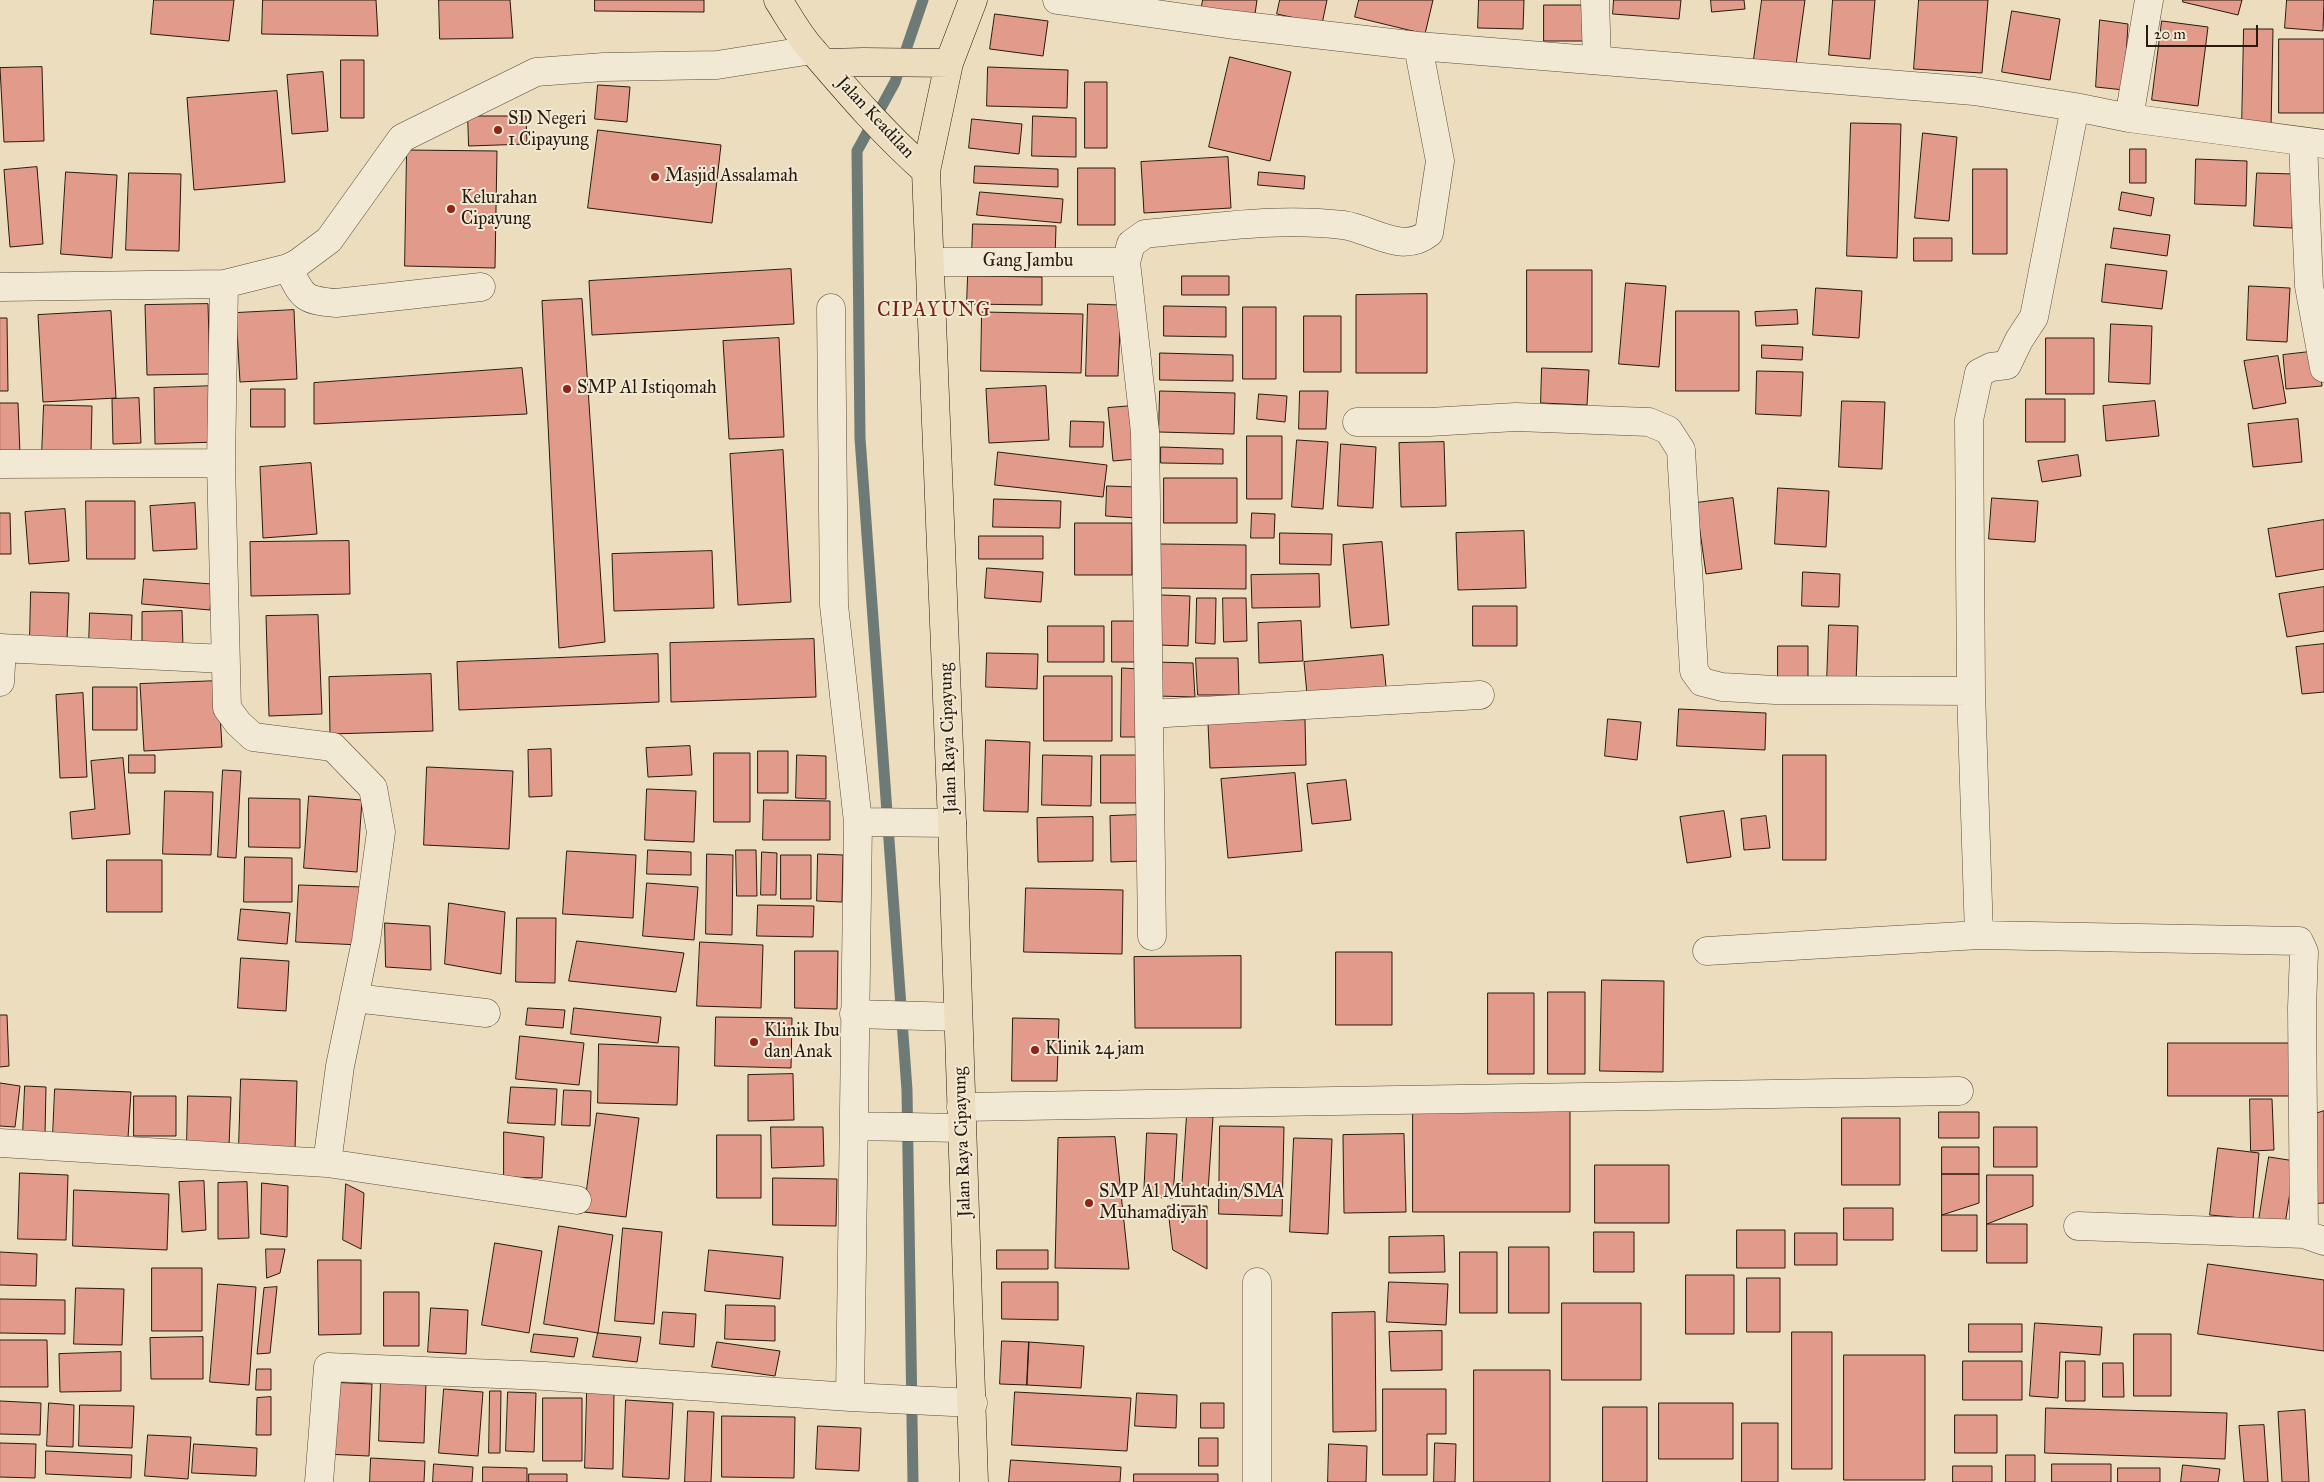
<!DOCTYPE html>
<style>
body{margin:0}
#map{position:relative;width:2324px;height:1482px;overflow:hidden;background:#ebddbd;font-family:"IM FELL Great Primer",serif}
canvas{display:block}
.scale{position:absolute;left:2146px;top:25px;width:112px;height:22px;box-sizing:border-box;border:2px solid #291a0f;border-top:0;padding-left:6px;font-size:15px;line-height:18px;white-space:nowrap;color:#291a0f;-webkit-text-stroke:4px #f2e9d4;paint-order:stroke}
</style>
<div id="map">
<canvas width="2324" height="1482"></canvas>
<div class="scale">20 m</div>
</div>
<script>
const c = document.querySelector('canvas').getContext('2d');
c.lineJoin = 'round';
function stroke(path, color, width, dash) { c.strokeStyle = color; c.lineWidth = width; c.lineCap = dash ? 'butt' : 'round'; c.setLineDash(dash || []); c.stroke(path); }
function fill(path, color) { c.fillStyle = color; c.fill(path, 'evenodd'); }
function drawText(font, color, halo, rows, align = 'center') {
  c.font = font + ' "IM FELL Great Primer",serif'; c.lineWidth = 4; c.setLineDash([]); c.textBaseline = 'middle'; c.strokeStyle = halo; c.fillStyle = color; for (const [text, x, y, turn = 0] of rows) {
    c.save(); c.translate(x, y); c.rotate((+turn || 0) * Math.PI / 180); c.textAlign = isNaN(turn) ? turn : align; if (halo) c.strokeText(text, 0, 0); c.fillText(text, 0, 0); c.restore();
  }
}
const stream = new Path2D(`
 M913 1482 907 1090 860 438 857 151 895 82 923 0`);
const building = new Path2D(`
 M154 0H234L229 41 151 34Z
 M263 0H376L378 36 262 34Z
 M439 0H510L513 38 440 39Z
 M595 0H704V12L595 11Z
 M1203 0H1257L1254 21 1201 11Z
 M1280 0H1327L1322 24 1277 14Z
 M1359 0H1433L1425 34 1355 17Z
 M1479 0H1524L1523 29 1478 28Z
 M1614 0H1681L1679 19 1613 14Z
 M1711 0H1744L1745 9 1712 12Z
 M1762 0H1805L1795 72 1753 66Z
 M1833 0H1875L1870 59 1829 55Z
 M1919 0H1988L1982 73 1914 69Z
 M2183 0H2242L2238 15 2183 2Z
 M2287 0H2324L2323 31 2285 28Z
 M1544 5H1586V41H1544Z
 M2012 11 2060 19 2050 80 2002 72Z
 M995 14 1048 21 1043 56 990 49Z
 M2100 20 2128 24 2124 90 2096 87Z
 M2162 21 2208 27 2198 106 2152 100Z
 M2244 29H2273L2271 128 2242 127Z
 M2279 39H2324V113H2279Z
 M1230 57 1291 72 1270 161 1209 147Z
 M341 60H364V118H341Z
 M42 67 44 141 4 142 0 68Z
 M988 67 1068 70 1067 108 987 106Z
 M323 72 328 131 292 134 287 75Z
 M1085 82H1107V148H1085Z
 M598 85 630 87 627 122 595 119Z
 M277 91 285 182 194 190 187 98Z
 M468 116H526L527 144 469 146Z
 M1033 116 1076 118V157L1032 156Z
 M972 119 1022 124 1019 154 969 148Z
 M1851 123 1901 124 1897 258 1847 256Z
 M598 130 721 145 712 223 588 208Z
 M1923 133 1957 137 1949 221 1915 218Z
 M2130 149H2146V183H2130Z
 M407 150 497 151 495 268 405 266Z
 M1228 157 1231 208 1144 213 1141 162Z
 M2196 159 2247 161 2246 206 2195 204Z
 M975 166 1058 169V187L974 183Z
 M37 167 43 244 10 247 4 170Z
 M1078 168H1115V225H1078Z
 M1973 169H2007V254H1973Z
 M66 172 117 175 112 258 61 254Z
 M1259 172 1305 176 1304 189 1258 185Z
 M129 173 181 174 179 251 126 250Z
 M2257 173 2294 174 2292 228 2254 226Z
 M980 192 1063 199 1061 223 977 215Z
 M2122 192 2154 198 2151 216 2119 210Z
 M973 224 1056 226 1055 259 972 256Z
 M2114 228 2170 235 2167 256 2111 248Z
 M1914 238H1952V261H1914Z
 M2106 264 2167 271 2162 309 2102 302Z
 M791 269 794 324 592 335 589 281Z
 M1527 270H1592V352H1527Z
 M968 276 1042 277V305L967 304Z
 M1182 276H1229V295H1182Z
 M1626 283 1666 286 1659 367 1619 364Z
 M2249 286 2290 288 2287 342 2247 340Z
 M1816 288 1862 291 1859 338 1813 335Z
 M1427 294V373H1356V295Z
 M582 299 605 642 559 648 542 301Z
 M208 304 210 374 147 375 145 305Z
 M1088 304 1121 305 1118 376H1086Z
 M1164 306 1226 307V337L1164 336Z
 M1243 307H1276V379H1243Z
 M294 310 297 379 240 382 236 313Z
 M1797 310 1798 324 1756 326 1755 312Z
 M111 311 116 398 43 402 38 315Z
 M1676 311H1739V391H1676Z
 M982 312 1083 314 1081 373 981 371Z
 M1304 316H1341V372H1304Z
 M0 318H7L8 391H0Z
 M2111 324 2152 326 2150 384 2109 382Z
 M779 338 784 437 729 439 723 341Z
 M2046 338H2094V394H2046Z
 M1762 345 1803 347 1802 360 1762 358Z
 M2318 351 2322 386 2286 389 2283 355Z
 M1160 353 1233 355V381L1160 380Z
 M2278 356 2286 403 2253 409 2244 361Z
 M522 368 527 414 314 424V383Z
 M1542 368 1589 370 1587 405 1541 403Z
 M1757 371 1803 372 1801 416 1756 414Z
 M215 386 216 442 155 444 154 388Z
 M1046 386 1049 440 989 443 986 389Z
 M251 389H285V427H251Z
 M1160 391 1235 393 1234 434 1159 432Z
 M1300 391H1328L1326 429H1299Z
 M1259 394 1287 396 1285 422 1257 419Z
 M139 398 141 443 113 444 112 399Z
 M2026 399H2065V442H2026Z
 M1842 401 1885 402 1882 469 1839 467Z
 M2155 401 2159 436 2106 441 2103 406Z
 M0 403H18L20 454 0 455Z
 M44 405 92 406 91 452 42 454Z
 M1132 406 1137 459 1113 461 1108 408Z
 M2298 419 2302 462 2253 467 2248 424Z
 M1071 421 1104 422 1103 447H1070Z
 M1247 436H1282V499H1247Z
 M1297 440 1328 442 1323 509 1292 507Z
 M1444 442 1446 506 1401 507 1399 443Z
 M1341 444 1376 447 1373 508 1338 506Z
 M1161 447 1223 449V464L1161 463Z
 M783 450 791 602 738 605 730 454Z
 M998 452 1107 465 1103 497 995 485Z
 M2078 455 2081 476 2042 482 2038 461Z
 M311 463 317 534 263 538 260 467Z
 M1164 478H1237V523H1164Z
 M1107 486 1138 487 1137 518 1106 516Z
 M1778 488 1829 491 1826 547 1775 544Z
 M1733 498 1742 569 1706 574 1696 503Z
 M1992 498 2038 501 2035 542 1989 539Z
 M994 499 1061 501 1060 528 993 527Z
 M86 501H135V559H87Z
 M195 503 197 549 153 551 150 506Z
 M65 509 69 561 29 564 25 512Z
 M0 513H10L11 554H0Z
 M1252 513 1275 514 1274 538H1251Z
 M2324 520V569L2276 577 2268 529Z
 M1075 523H1132V575H1075Z
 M1524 531 1526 588 1458 590 1456 533Z
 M1280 533 1332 534 1331 565 1280 564Z
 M979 536H1043V559H979Z
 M349 541 350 594 251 596 250 542Z
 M1382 542 1389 625 1351 628 1343 545Z
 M1160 544 1246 545V589L1160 588Z
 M712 551 714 608 614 611 612 554Z
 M987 568 1043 572 1041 602 985 598Z
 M1803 572 1840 574 1839 607 1802 606Z
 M1319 574 1320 607 1252 608 1251 575Z
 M144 579 212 584 210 610 142 604Z
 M2324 587V631L2287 637 2279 594Z
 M31 592 69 593 67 639 30 638Z
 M1161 595 1190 596 1188 646 1159 645Z
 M1197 598H1216L1215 644 1196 643Z
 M1223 598H1246L1247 641 1224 642Z
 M1473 606H1517V646H1473Z
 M182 611 183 649 142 650V612Z
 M90 613 132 615 131 647 89 645Z
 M318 615 322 714 269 716 266 616Z
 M1112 621H1142V662H1112Z
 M1301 621 1303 661 1259 663 1258 623Z
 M1829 625 1858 626 1856 683 1827 682Z
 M1048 626H1104V662H1048Z
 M814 639 816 697 671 702 670 643Z
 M2324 644V692L2302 694 2296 647Z
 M1778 646H1808V686H1778Z
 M987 653 1038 654 1037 689 986 687Z
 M658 654 659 702 459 710 457 662Z
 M1383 655 1386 687 1307 694 1304 662Z
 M1196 658H1238L1239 695H1198Z
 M1154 662 1193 663 1195 697 1156 696Z
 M1122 668 1141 669 1139 737H1121Z
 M431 674 433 731 330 734 329 677Z
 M1044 676H1112V741H1044Z
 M218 681 222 747 144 751 140 684Z
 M93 687H137V730H93Z
 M83 693 87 777 60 778 56 695Z
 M1679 709 1766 713 1765 750 1677 746Z
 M1608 719 1641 722 1637 760 1605 756Z
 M1305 720 1306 765 1210 768 1208 723Z
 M986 740 1030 742 1028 812 984 811Z
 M690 746 692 775 648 777 646 748Z
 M551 749 552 796 529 797 528 750Z
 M758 751H788V793H758Z
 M714 753H750V822H714Z
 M129 755H155V773H129Z
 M797 755 826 756V799L796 798Z
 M1043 755 1092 756 1091 806 1042 805Z
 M1101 755H1138V803H1101Z
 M1783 755H1826V860H1783Z
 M123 758 130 834 72 839 70 812 95 809 91 761Z
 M427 767 513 771 509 849 424 845Z
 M223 770 241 771 236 858 218 857Z
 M1295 773 1302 851 1228 858 1221 779Z
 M1346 780 1351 820 1312 824 1307 784Z
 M647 789 696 791 694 842 645 840Z
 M165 791 213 792 211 855 163 854Z
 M309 796 362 800 357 872 304 868Z
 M249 798 300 799V848L249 847Z
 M764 800 830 801V840H763Z
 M1724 811 1731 857 1687 863 1680 817Z
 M1140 815 1141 861 1111 862 1110 816Z
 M1766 816 1770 848 1744 850 1741 819Z
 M1093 817V861L1038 862 1037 818Z
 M648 850 691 852V875L647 874Z
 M736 850H756L757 896H737Z
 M567 851 636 855 633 918 563 914Z
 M762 852 777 853 776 895H761Z
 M707 854 733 855 732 935 706 934Z
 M818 854 843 855 842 902 817 901Z
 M781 855H811V899H781Z
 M245 857 292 858V902H244Z
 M107 860H162V912H107Z
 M647 883 698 887 694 940 643 936Z
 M299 885 363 887 360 945 296 942Z
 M1026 888 1123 890 1122 954 1024 952Z
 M449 903 505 912 501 974 445 964Z
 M758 905 814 906 813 937 757 936Z
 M241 909 290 913 287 944 238 940Z
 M517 918H556L555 983 516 982Z
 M385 923 430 926 431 970 386 967Z
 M577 941 684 953 676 992 569 981Z
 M700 942 763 945 761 1008 697 1006Z
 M795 951H838L837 1009 795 1008Z
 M1336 952H1392V1025H1336Z
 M1241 956V1028H1135L1134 957Z
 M241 958 289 961 286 1011 238 1008Z
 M1602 980 1664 981 1663 1072 1600 1071Z
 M1548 992H1585V1074H1548Z
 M1488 993H1534V1074H1488Z
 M528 1008 565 1010 563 1028 526 1025Z
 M574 1008 661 1017 658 1043 571 1034Z
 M0 1015H7L9 1066 0 1067Z
 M716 1017 792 1018 791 1068 715 1066Z
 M1013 1018 1059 1019 1057 1081H1012Z
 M520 1036 584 1043 579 1085 516 1079Z
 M2168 1043H2292V1096H2168Z
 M599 1044 679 1047 677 1105 598 1103Z
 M793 1074 794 1120 748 1121V1075Z
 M241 1079 297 1081 295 1150 239 1147Z
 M0 1083 20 1086 15 1127 0 1126Z
 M25 1086 46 1087 45 1135H23Z
 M511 1087 557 1089 555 1125 508 1123Z
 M55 1089 131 1092 128 1138 53 1135Z
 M564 1090 591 1091 590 1126 562 1125Z
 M134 1096H176V1136H134Z
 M188 1096 231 1097 229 1146 187 1145Z
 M2250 1099H2272L2274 1150 2251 1151Z
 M1413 1109H1570V1212H1413Z
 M2324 1111V1203L2307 1204 2315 1114Z
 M1939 1112H1979V1138H1939Z
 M597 1113 639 1118 626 1217 584 1212Z
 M1187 1115 1213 1117 1208 1191 1182 1189Z
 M1842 1118H1900V1185H1842Z
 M1220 1126 1284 1127 1282 1216 1219 1214Z
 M771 1127H823L824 1166 772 1168Z
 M1994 1127H2037V1167H1994Z
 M504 1132 544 1137 542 1178 504 1177Z
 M1147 1133 1177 1134 1173 1198 1144 1197Z
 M1404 1134 1406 1212 1344 1213 1343 1135Z
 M717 1135H761V1198H717Z
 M1115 1137 1129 1269 1055 1268 1058 1138Z
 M1294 1138 1332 1139 1328 1234 1290 1232Z
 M1942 1147H1979V1174H1942Z
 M2218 1148 2259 1153 2253 1219 2210 1215Z
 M2269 1157 2295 1161 2285 1224 2259 1220Z
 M1595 1165H1669V1223H1595Z
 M20 1173 68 1175 66 1240 18 1239Z
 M1942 1174H1979V1203L1942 1215Z
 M1987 1175H2033V1206L1987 1224Z
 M773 1178 837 1179 836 1226 773 1225Z
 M204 1181 206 1230 182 1232 179 1182Z
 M247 1182 249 1238 218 1239V1183Z
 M262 1183 288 1186 287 1237 261 1234Z
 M346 1184 364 1193 361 1249 343 1240Z
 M74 1190 169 1194 167 1250 73 1246Z
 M1168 1206H1207V1269L1173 1250Z
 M1844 1208H1893V1240H1844Z
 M1942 1215H1977V1251H1942Z
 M1987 1224H2027V1263H1987Z
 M559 1226 613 1235 598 1333 544 1324Z
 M623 1228 662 1232 654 1324 615 1321Z
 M1737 1230H1785V1268H1737Z
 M1594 1232H1634V1272H1594Z
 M1795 1233H1837V1265H1795Z
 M1444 1236 1445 1272 1389 1273V1237Z
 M495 1243 542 1251 529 1333 482 1325Z
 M1509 1247H1549V1313H1509Z
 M266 1249H285L280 1273 267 1278Z
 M709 1250 783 1257 780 1299 705 1291Z
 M997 1250H1048V1269H997Z
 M0 1252 37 1254 36 1286 0 1285Z
 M1460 1252H1497V1313H1460Z
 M318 1260H361V1334L319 1335Z
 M2208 1264 2324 1280V1351L2198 1334Z
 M152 1268H202V1331H152Z
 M1686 1275H1734V1334H1686Z
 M1747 1278H1780V1332H1747Z
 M1002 1282H1058V1320L1002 1319Z
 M1389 1282 1448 1284 1446 1325 1387 1322Z
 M218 1284 256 1287 249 1385 210 1382Z
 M277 1287 270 1353 257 1354 264 1288Z
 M76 1288 124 1289 122 1345 74 1344Z
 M384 1292H419V1346H384Z
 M0 1299 65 1300V1334L0 1333Z
 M1562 1303H1641V1380H1562Z
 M726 1305 775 1306V1341L725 1339Z
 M431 1308 468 1310 466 1354 428 1352Z
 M663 1312 696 1314 694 1347 660 1344Z
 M1375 1312 1376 1431 1333 1432 1332 1313Z
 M2035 1323 2102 1327 2100 1355 2060 1352 2058 1398 2030 1396Z
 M1969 1324H2022V1352H1969Z
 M1442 1331V1370L1391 1371 1389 1332Z
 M1792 1332H1832V1469H1792Z
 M598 1333 641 1337 637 1362 593 1357Z
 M534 1334 578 1338 574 1357 531 1352Z
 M2134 1334H2171V1396H2134Z
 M203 1337V1379H151L150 1338Z
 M0 1340H47L48 1387H0Z
 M1002 1341 1029 1342 1027 1385 1000 1384Z
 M717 1342 780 1351 775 1376 712 1367Z
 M1029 1342 1084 1346 1081 1388 1027 1385Z
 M121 1352V1391L60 1392 59 1354Z
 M1844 1355H1925V1480H1844Z
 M1963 1361H2022V1400H1963Z
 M2066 1361H2085V1401H2066Z
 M2103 1363H2123L2124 1397H2103Z
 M257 1369H271V1390H256Z
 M1474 1370H1550V1482H1474Z
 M381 1380 426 1382 424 1443 379 1441Z
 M328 1382 372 1384 369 1456 324 1454Z
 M444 1389 483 1392 478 1456 439 1453Z
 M1383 1389H1446V1434H1427V1475H1383Z
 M490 1391H501L500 1453H489Z
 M508 1392 536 1393 534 1452 506 1451Z
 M587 1392H614L613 1469 585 1468Z
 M1015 1392 1131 1398 1127 1451 1012 1445Z
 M1137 1393 1177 1395 1176 1428 1135 1426Z
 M271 1397V1435H256L257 1398Z
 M543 1398H582V1461H543Z
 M626 1400 673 1403 669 1479 623 1477Z
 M0 1401 41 1403 40 1435 0 1434Z
 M49 1403 74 1405 73 1447 47 1446Z
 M1201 1403H1224V1428H1201Z
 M1659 1403H1733V1459H1659Z
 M80 1405 134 1406 132 1448 79 1446Z
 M1603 1407H1647V1482H1603Z
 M2046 1408 2227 1413 2225 1459 2045 1453Z
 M2305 1410 2309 1482H2282L2278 1412Z
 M688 1411 714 1412 711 1482H685Z
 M1955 1415H1997V1453H1955Z
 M722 1416 795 1417 794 1478 722 1477Z
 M1742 1423H1778V1482H1742Z
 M2264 1425 2268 1482H2244L2239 1426Z
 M818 1426 861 1428 859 1471 816 1469Z
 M148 1435 191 1437 188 1479 145 1476Z
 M1199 1438H1218V1466H1199Z
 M0 1443 36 1444 35 1478 0 1477Z
 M1435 1443 1456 1444 1455 1482H1434Z
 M194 1444 257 1448 256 1476 192 1473Z
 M1329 1444 1367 1446 1366 1482H1328Z
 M46 1451 132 1455 131 1478 46 1474Z
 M2006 1455H2035V1482H2006Z
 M371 1458 425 1461 424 1482H370Z
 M1011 1460 1121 1467 1120 1482H1009Z
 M434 1464 473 1467 472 1482H433Z
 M2052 1464H2111V1482H2052Z
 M2183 1465 2220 1469 2218 1482H2181Z
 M1953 1466H1992V1482H1953Z
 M483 1467 527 1468V1482H483Z
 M2118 1468H2160V1482H2118Z
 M529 1474H567V1482H529Z
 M1134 1474H1218V1482H1134Z`);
const minor = new Path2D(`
 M1057 0 1227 24 1418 46 1974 91 2075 107 2034 317 2019 340 2007 365 1991 367 1979 373 1969 420 1971 691 1979 935
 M1595 0 1597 60
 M2075 107 2129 118 2324 144
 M2129 118 2149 0
 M2303 142 2309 286 2324 368
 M930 262H1126
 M288 268C303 297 302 300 336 303L481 287
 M0 287 224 284 288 268 298 263 329 240 402 138 536 72 604 67 717 65 812 50
 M831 308 834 605 858 822 850 1397
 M1357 422H1429L1516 417 1649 422 1668 430 1681 450 1694 671 1702 682 1722 687 1775 690 1971 691
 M0 464 221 463
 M0 648 225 659
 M0 682 2 648
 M1149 714 1480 695
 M858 822 952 823
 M1152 936 1145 432 1126 262 1131 244 1145 234C1210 228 1277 217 1343 225 1372 229 1402 255 1429 233L1440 161 1418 46
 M1707 951 1979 935 2299 941 2304 952 2302 1008 2304 1234
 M354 998 486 1013
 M854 1014 958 1017
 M961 1107 1959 1091
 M854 1126 961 1128
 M0 1143 327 1163 340 1066 366 941 381 832 373 788 333 747 253 737 238 723 227 708 221 463 224 284
 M327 1163 577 1200
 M2078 1226 2304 1234 2324 1241
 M1257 1282V1482
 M319 1482 328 1367 545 1376 850 1397 973 1403`);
const major = new Path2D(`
 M778 0C789 17 799 36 813 51 849 93 884 134 926 171
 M973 0 949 63 926 171 952 823 974 1482
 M826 63 863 62 949 63`);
const markers = [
 [498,130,5,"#8f2418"],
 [655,177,5,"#8f2418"],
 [451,209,5,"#8f2418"],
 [567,389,5,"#8f2418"],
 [754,1042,5,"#8f2418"],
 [1035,1050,5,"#8f2418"],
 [1089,1203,5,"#8f2418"]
];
const streetNames = [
 ["Jalan Keadilan",875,118,47],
 ["Gang Jambu",1028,262],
 ["Jalan Raya Cipayung",949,738,-92],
 ["Jalan Raya Cipayung",963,1142,-92]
];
const poiNames = [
 ["SD Negeri",508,120],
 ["1 Cipayung",508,141],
 ["Masjid Assalamah",665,177],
 ["Kelurahan",461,199],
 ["Cipayung",461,220],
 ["SMP Al Istiqomah",577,389],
 ["Klinik Ibu",764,1032],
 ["dan Anak",764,1053],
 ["Klinik 24 jam",1045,1050],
 ["SMP Al Muhtadin/SMA",1099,1193],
 ["Muhamadiyah",1099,1214]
];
const quarterNames = [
 ["CIPAYUNG",934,311]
];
stroke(stream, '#6e7a76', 11);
fill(building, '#e29a8a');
stroke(building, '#291a0f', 1);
stroke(minor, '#5a4b3a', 29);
stroke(major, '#291a0f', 29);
stroke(minor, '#f2e9d4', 28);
stroke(major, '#ebddbd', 28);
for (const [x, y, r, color] of markers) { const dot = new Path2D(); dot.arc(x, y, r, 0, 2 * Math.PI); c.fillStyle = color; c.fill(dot); stroke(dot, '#f2e9d4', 2); }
drawText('18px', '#291a0f', '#f2e9d4', streetNames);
drawText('18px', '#291a0f', '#f2e9d4', poiNames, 'left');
c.letterSpacing = '1px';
drawText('20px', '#7a1f14', '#f2e9d4', quarterNames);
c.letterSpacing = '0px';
</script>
